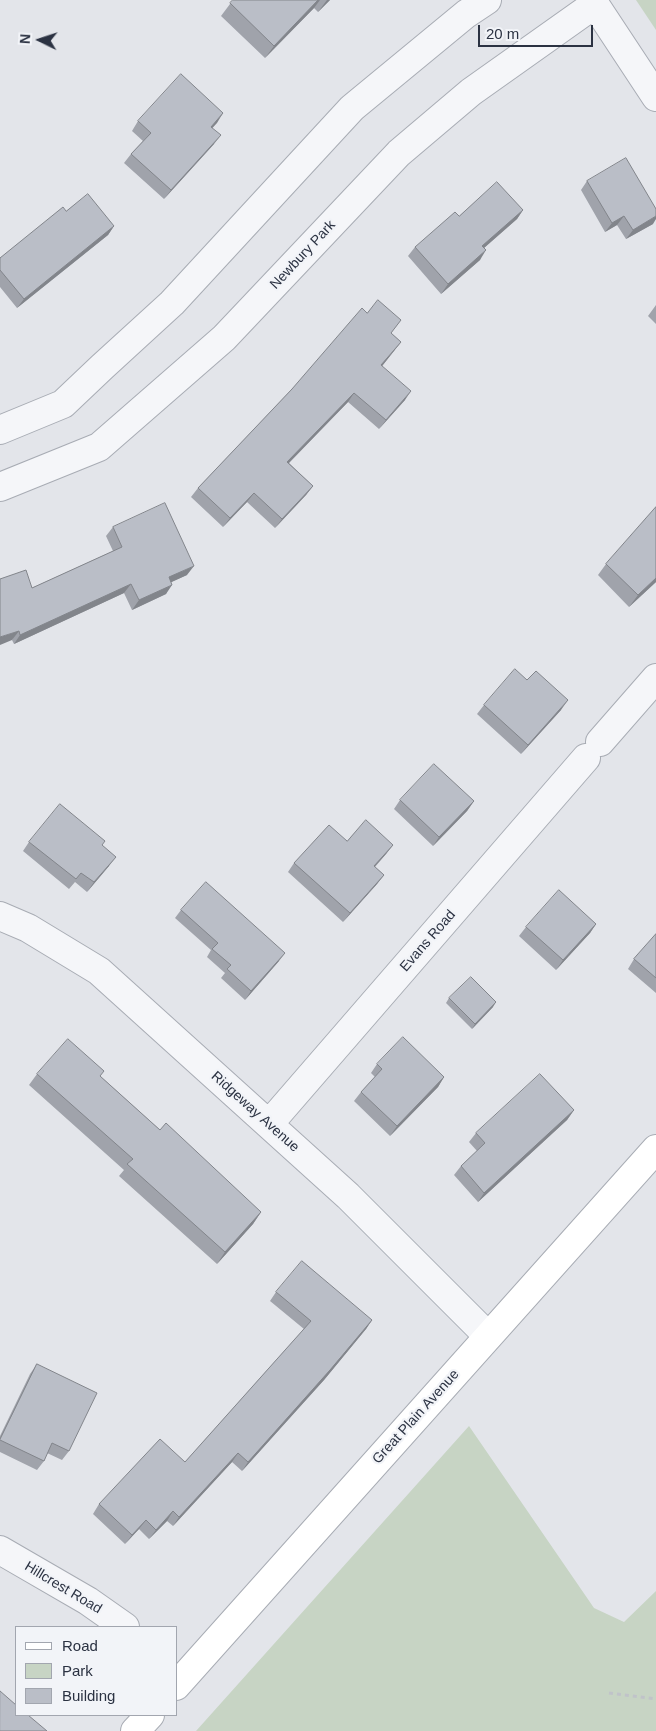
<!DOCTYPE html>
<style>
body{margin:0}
#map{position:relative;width:656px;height:1731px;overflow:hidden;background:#e3e5ea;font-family:Helvetica,sans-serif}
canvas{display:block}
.legend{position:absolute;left:15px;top:1626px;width:162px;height:90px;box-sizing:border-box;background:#f2f4f8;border:1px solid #a2a6af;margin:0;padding:6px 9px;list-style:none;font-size:15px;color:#2b3242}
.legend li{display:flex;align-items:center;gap:10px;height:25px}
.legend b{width:25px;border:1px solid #a2a6af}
.north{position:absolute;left:15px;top:15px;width:50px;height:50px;-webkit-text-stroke:4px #f2f4f8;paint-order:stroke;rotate:274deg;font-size:14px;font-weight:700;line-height:20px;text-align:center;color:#2b3242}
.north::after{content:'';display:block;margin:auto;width:18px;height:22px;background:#2b3242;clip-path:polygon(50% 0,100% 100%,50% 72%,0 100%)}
.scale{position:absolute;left:478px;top:25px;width:115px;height:22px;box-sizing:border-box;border:2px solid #2b3242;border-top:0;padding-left:6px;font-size:15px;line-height:18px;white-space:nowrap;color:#2b3242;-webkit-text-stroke:4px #f2f4f8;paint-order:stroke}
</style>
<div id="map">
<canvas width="656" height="1731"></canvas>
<ul class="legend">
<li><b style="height:6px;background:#fff"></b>Road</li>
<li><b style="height:14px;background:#c7d4c4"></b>Park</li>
<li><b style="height:14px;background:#babec7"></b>Building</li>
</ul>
<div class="north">N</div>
<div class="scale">20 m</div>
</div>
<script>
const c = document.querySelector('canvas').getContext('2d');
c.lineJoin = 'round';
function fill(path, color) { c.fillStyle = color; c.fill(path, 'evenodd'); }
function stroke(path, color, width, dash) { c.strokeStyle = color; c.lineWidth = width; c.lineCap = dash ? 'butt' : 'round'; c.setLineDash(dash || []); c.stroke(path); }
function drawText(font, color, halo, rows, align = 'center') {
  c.font = font + ' Helvetica,sans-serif'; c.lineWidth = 4.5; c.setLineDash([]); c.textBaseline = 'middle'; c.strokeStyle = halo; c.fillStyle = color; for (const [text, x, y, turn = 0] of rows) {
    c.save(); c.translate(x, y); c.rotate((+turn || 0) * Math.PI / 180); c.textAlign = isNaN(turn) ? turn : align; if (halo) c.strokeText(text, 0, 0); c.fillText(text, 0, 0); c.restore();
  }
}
const green = new Path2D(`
 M636 0H656V30Z
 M469 1426 594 1608 624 1622 656 1591V1731H196Z`);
const path = new Path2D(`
 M609 1693 656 1699`);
const minor = new Path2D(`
 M0 430 63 404 102 367 172 303 352 108 466 14 487 0
 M0 487 99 447 224 338 399 153 471 92 595 4
 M600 742 656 678
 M0 916 28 928 99 971 348 1196 488 1336
 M269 1124 586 758
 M0 1550 88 1601 125 1627`);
const tertiary = new Path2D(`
 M592 0 656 97`);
const secondary = new Path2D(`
 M176 1686 656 1149
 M135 1731 150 1715`);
const wall = new Path2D(`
 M233 0H330L318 12 314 8 265 58 221 16Z
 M223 113 212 128 214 144 164 199 124 163 131 154 143 141 132 131 138 121Z
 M587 181 653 224 626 239 617 225 605 232 581 190Z
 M523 210 517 219 484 248 480 260 441 294 408 256 415 247 459 216Z
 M66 211 114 226 108 235 17 308 0 287V258Z
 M656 305V324L648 316Z
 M367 313 401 320 391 333 401 342 382 366 405 400 379 429 348 402 289 463 313 486 306 495 275 528 247 502 223 527 191 497 198 488 292 389Z
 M656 507V582L629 607 598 575 606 564Z
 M113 527 187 575 171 582 166 594 132 610 124 593 14 644 12 640 32 588 113 551 106 536Z
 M527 680 561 710 521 754 477 714 484 705Z
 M400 800 474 801 467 811 433 846 394 809Z
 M347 841 393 845 386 854 375 867 384 875 377 884 343 922 288 872 294 863Z
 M29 842 102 846 109 866 87 892 75 882 69 889 23 851Z
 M181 910 279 961 245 1000 221 978 225 973 207 957 211 950 175 918Z
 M596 924 590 933 556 970 519 936 526 927Z
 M656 934V993L628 969 634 959Z
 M449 998 493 1007 472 1029 446 1003Z
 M377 1064 444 1077 438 1087 390 1136 354 1101 361 1092 375 1077 371 1073Z
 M37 1074 100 1076 160 1130 261 1212 253 1224 217 1264 119 1176 124 1170 29 1085Z
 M574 1110 567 1120 478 1202 454 1175 461 1166 477 1151 469 1142 476 1133Z
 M276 1292 372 1320 366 1329 324 1380 242 1471 232 1462 173 1526 167 1521 149 1539 139 1529 125 1544 93 1514 99 1504 185 1462 304 1329 270 1301Z
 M37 1364 69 1451 62 1460 47 1453 44 1461 37 1470 0 1452V1436L30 1374Z`);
const shadedWall = new Path2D(`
 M318 0H320L314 8 265 58 274 46Z
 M327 0H330L318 12Z
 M223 113 217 123 205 136 211 127Z
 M221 135 214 144 164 199 171 190Z
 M523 210 517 219 476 255 482 246Z
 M624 216 617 225 605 232 612 223Z
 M656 216V219L653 224 626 239 633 230Z
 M114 226 108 235 17 308 24 299Z
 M486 250 480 260 441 294 448 284Z
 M401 342 394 351 375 375 381 365Z
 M411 391 405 400 379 429 386 420Z
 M354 393 348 402 281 471 287 462Z
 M313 486 306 495 275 528 282 519Z
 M254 493 247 502 223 527 230 518Z
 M194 566 187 575 163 586 169 577Z
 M656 578V582L629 607 638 595Z
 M131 584 124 593 14 644 20 635Z
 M172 585 166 594 132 610 139 600Z
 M19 631 12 640 0 645V637Z
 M568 700 561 710 521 754 528 745Z
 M474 801 467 811 433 846 439 837Z
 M393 845 386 854 367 875 374 866Z
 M116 857 109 866 87 892 94 882Z
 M384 875 377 884 343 922 350 913Z
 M596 924 590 933 556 970 563 960Z
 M285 953 279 961 245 1000 251 991Z
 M496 1002 493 1007 472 1029 475 1024Z
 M444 1077 438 1087 390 1136 397 1126Z
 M574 1110 567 1120 478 1202 484 1193Z
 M261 1212 253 1224 217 1264 225 1252Z
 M372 1320 366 1329 324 1380 242 1471 248 1462Z
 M238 1453 232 1462 173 1526 179 1517Z
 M173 1511 167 1521 149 1539 156 1530Z
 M146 1520 139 1529 125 1544 132 1535Z`);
const building = new Path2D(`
 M233 0H318L274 46 230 3Z
 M181 74 223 113 211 127 221 135 171 190 131 154 151 133 138 121Z
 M626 158 656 209V216L633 230 624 216 612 223 587 181Z
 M497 182 523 210 482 246 486 250 448 284 415 247 455 212 459 216Z
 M88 194 114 226 24 299 0 270V258L63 207 66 211Z
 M378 300 401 320 391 333 401 342 381 365 411 391 386 420 354 393 287 462 313 486 282 519 254 493 230 518 198 488 292 389 362 308 367 313Z
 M165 503 194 566 169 577 172 585 139 600 131 584 20 635 19 631 0 637V579L26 570 32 588 122 547 113 527Z
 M656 507V578L638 595 606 564Z
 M515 669 527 680 536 671 568 700 528 745 484 705Z
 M434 764 474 801 439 837 400 800Z
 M60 804 105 841 102 845 116 857 94 882 81 873 76 879 29 842Z
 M366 820 393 845 374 866 384 875 350 913 294 863 329 825 347 841Z
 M206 882 285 953 251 991 227 969 231 965 212 949 218 943 181 910Z
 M559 890 596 924 563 960 526 927Z
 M656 934V978L634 959Z
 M471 977 496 1002 475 1024 449 998Z
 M403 1037 444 1077 397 1126 361 1092 382 1069 377 1064Z
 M68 1039 104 1071 100 1076 160 1130 166 1123 261 1212 225 1252 127 1164 133 1159 37 1074Z
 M540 1074 574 1110 484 1193 461 1166 485 1143 476 1133Z
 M302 1261 372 1320 330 1370 248 1462 238 1453 179 1517 173 1511 156 1530 146 1520 132 1535 99 1504 160 1439 185 1462 311 1321 276 1292Z
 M37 1364 97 1393 69 1451 52 1443 44 1461 0 1440Z
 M0 1691 16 1705V1715H28L47 1731H0Z`);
const streetNames = [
 ["Newbury Park",303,255,-47],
 ["Evans Road",428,941,-49],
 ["Ridgeway Avenue",255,1112,42],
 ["Great Plain Avenue",416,1417,-48],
 ["Hillcrest Road",63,1588,31]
];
fill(green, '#c7d4c4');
stroke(minor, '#a8acb4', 30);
stroke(tertiary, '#a8acb4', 30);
stroke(secondary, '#a8acb4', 30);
stroke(path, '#c0c3c9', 3, [4, 4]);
stroke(minor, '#f5f6f9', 28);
stroke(tertiary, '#f5f6f9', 28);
stroke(secondary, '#fff', 28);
fill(wall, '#a0a3ab');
fill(shadedWall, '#82858b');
fill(building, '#babec7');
stroke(building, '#82858b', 1);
drawText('14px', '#2b3242', '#f2f4f8', streetNames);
</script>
